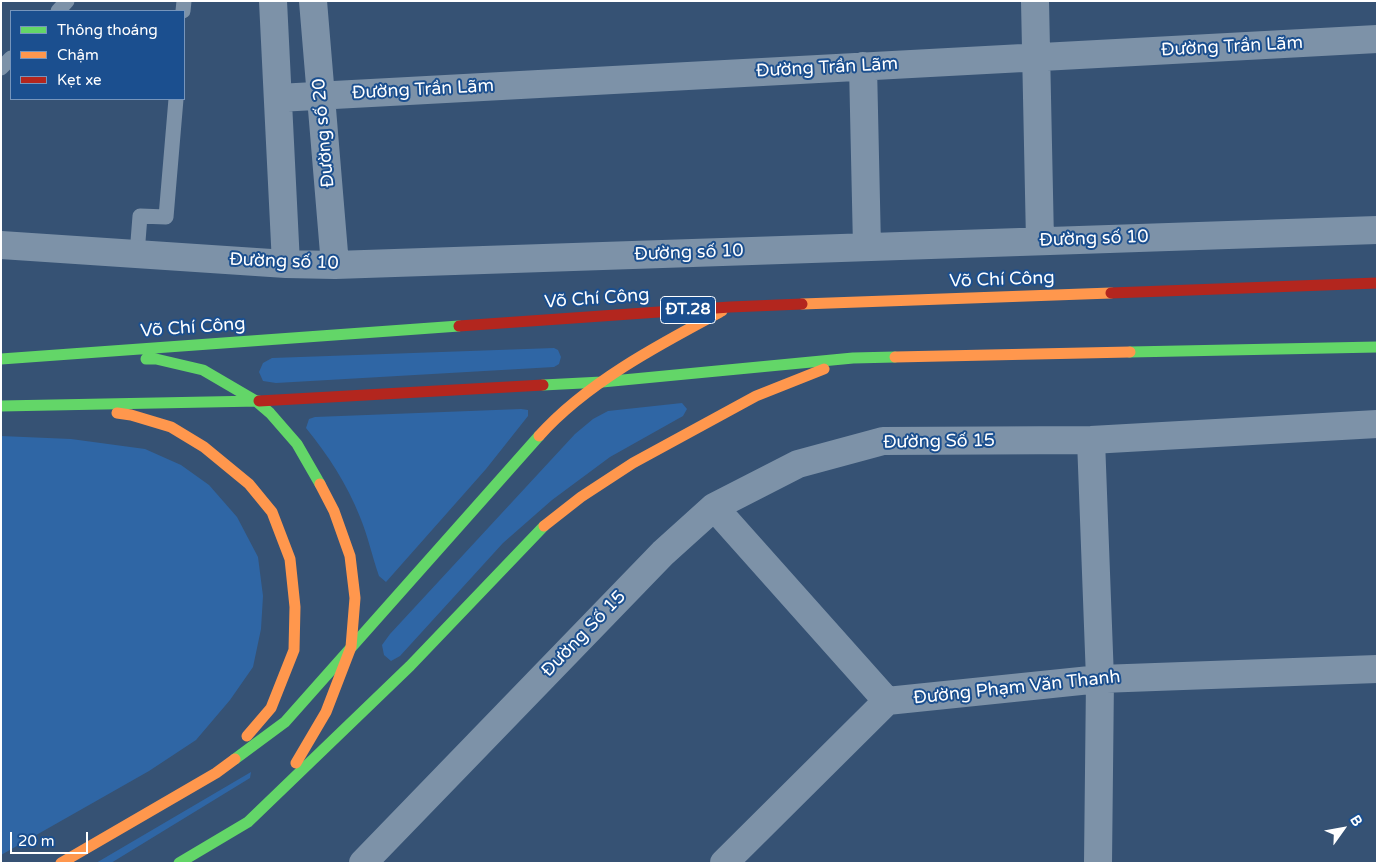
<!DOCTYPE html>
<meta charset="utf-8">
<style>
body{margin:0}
#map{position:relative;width:1378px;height:864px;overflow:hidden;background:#365274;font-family:"Varela Round",sans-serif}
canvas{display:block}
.frame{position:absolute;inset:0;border:2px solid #fff;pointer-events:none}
.legend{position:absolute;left:10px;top:10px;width:175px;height:90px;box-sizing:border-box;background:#1b4f8f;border:1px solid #7695bc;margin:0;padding:6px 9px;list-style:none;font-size:15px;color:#fff}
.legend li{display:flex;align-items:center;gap:10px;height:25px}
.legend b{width:25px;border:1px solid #7695bc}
.north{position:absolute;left:1318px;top:804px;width:50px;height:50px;-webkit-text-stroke:4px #1b4f8f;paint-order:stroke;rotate:58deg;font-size:14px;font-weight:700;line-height:20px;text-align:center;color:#fff}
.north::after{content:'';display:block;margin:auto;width:18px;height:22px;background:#fff;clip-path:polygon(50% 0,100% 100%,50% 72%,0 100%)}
.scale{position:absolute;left:10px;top:832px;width:78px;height:22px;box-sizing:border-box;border:2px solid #fff;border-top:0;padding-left:6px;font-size:15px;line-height:18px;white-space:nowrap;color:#fff;-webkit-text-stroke:4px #1b4f8f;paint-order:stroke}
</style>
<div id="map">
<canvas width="1378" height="864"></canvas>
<div class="frame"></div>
<ul class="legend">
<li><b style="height:6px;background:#63d668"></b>Thông thoáng</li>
<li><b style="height:6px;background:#ff974d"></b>Chậm</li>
<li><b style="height:6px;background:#b3261e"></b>Kẹt xe</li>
</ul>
<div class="north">B</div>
<div class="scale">20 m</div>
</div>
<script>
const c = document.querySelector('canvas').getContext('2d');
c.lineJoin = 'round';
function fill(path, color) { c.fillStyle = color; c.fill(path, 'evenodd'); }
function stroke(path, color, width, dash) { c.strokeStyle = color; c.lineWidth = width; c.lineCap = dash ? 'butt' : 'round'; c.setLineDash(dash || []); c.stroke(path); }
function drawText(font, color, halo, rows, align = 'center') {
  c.font = font + ' "Varela Round",sans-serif'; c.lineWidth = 4; c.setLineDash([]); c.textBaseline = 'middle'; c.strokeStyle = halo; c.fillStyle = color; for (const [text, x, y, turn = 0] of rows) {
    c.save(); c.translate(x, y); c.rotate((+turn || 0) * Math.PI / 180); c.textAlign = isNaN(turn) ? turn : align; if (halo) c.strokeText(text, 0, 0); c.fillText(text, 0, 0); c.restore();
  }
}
const green = new Path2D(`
 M554 348 558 350 561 357 559 364 554 367 276 383 263 381 259 372 263 363 272 358Z
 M682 403 687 409 683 416 610 457 552 500 503 543 400 656 391 661 384 655 382 645 390 634 575 434 593 419 608 411Z
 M521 409 528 410V416L486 469 386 582 379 576C372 556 368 536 360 517 347 484 328 455 306 428L309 419 315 417Z
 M1 436 71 439 145 449 181 465 209 485 237 517 258 557 263 596 261 629 253 667 230 700 196 740 149 771 1 855Z
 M251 772 250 778 111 863H96Z`);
const lane = new Path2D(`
 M58 11 67 1
 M183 11 184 1
 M1 68 11 58
 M137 254 140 216 166 217 176 99`);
const street = new Path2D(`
 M273 1 286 264
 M313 1 335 265
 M1035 1 1040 241
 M863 66 867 247
 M278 98 1377 39
 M1 245 286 264 335 265 1377 230
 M1091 440 1100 679 1098 863
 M714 507 887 701
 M363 863 663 553 714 507 798 464 883 441 1091 440 1377 424
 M724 863 887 701 1100 679 1377 669`);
const fast = new Path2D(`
 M1130 352 1377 347
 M1 359 459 326
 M146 359H156L203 370 256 401 270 413 297 444 320 484
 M543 385 602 382 853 358 895 357
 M1 406 259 401
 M235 759 285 722 539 436
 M179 863 248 822 410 666 544 526`);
const slow = new Path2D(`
 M802 304 1111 293
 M895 357 1130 352
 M117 413 131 415 171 427 204 447 249 484 272 512 290 559 295 607 294 650 271 708 247 736
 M539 436C586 383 660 344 722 311
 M544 526 581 497 633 463 756 396 824 369
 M296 763 326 712 351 647 355 598 350 556 334 511 320 484
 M61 863 216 773 235 759`);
const jam = new Path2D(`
 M1111 293 1377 283
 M459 326 730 307 802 304
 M259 401 543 385`);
const shields = [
 [688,310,55]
];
const shieldNames = [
 ["ĐT.28",688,310]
];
const streetNames = [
 ["Đường Trần Lãm",1232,47,-3],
 ["Đường Trần Lãm",827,68,-3],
 ["Đường Trần Lãm",423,90,-3],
 ["Đường số 20",324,133,-95],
 ["Đường số 10",1094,239,-2],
 ["Đường số 10",689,253,-2],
 ["Đường số 10",284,262,2],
 ["Võ Chí Công",1002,280,-2],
 ["Võ Chí Công",597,299,-4],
 ["Võ Chí Công",193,328,-4],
 ["Đường Số 15",939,442,-1],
 ["Đường Số 15",584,634,-46],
 ["Đường Phạm Văn Thanh",1017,688,-6]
];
fill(green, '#2f66a5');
stroke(lane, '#7d92a8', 15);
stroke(street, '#7d92a8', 28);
stroke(fast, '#63d668', 11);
stroke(slow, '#ff974d', 11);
stroke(jam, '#b3261e', 11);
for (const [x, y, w] of shields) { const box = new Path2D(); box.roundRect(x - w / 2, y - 13.5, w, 27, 4); c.fillStyle = '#1b4f8f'; c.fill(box); stroke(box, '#fff', 1); }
drawText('bold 16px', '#fff', null, shieldNames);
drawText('18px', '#fff', '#1b4f8f', streetNames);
</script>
